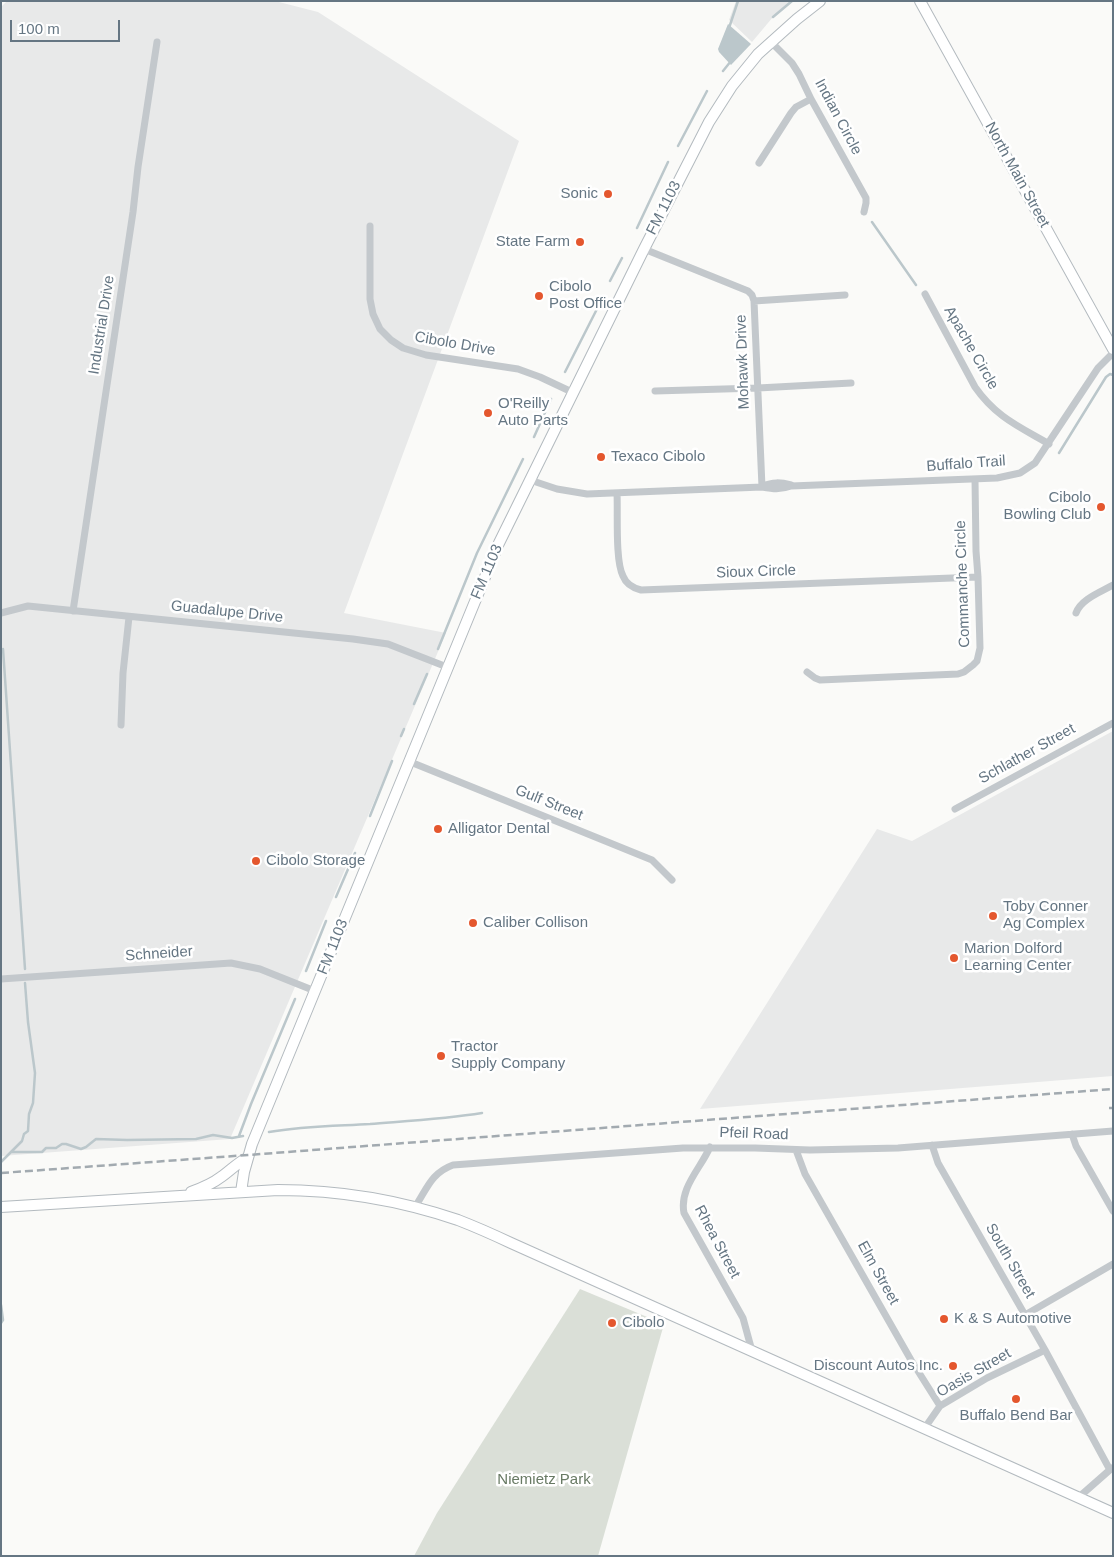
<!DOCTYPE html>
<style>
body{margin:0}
#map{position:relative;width:1114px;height:1557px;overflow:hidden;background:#fafaf8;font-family:Helvetica,sans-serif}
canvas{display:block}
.frame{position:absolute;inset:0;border:2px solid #657683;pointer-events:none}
.scale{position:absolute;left:10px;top:20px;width:110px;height:22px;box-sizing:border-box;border:2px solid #657683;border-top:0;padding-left:6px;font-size:15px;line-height:18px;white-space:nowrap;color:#657683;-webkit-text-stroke:4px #fff;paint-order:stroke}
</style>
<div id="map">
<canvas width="1114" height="1557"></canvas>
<div class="frame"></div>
<div class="scale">100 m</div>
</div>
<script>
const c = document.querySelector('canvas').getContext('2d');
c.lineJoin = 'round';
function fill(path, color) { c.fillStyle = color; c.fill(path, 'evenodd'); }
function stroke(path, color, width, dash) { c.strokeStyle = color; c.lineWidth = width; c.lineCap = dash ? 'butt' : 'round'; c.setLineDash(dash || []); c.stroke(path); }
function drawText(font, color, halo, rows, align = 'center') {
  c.font = font + ' Helvetica,sans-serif'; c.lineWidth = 5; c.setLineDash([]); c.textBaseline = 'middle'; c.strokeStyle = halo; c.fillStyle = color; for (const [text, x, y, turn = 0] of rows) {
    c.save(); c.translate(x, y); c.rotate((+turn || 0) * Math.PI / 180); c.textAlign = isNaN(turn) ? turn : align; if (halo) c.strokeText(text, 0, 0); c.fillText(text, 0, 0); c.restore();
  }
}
const built = new Path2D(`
 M7 1H275L318 12 519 141 344 613 446 633 230 1139 1 1156V7Z
 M736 1H793L773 17 752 42 729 20Z
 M1113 731V1076L700 1109 877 829 912 841Z`);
const green = new Path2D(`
 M580 1289 664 1324 598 1556H414L437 1513Z`);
const water = new Path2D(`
 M728 24 751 44 731 65 719 52 718 49Z`);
const stream = new Path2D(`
 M773 17 792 1
 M729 28 738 1
 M723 71 731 61
 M678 146 707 91
 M872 222 916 285
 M637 228 668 162
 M610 281 622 258
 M565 372 600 303
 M534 437 551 399
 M1059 453 1106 377 1110 374 1113 375
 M3 649 25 969
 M438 649 477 553 523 459
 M414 704 427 674
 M401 736 404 729
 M370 816 392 761
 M336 897 355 853
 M306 971 326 921
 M269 1132C303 1126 336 1126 370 1124 407 1121 445 1119 482 1113
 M239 1136 251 1104 295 999
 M12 1152H42L46 1148H56L62 1144H66L81 1149 86 1147 96 1139 127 1140 196 1139 213 1135 232 1138 243 1136
 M1 1162 22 1141 24 1134 28 1131 29 1114 33 1103 35 1073 28 1022 25 983
 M1 1305 3 1320 1 1323`);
const street = new Path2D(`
 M771 42 792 63 799 74 811 99 866 198V203L864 212
 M759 163 791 113 796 107 811 99
 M370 226V299L373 314 380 329 391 340 403 348 426 355 518 369 540 377 574 393
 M644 249 748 291 752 295 754 301 762 487
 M925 294 975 387C996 417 1018 426 1049 444
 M754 301 845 295
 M655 391 758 388 851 383
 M530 480 557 489 587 494 762 487C773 489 780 490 791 486L997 478 1020 473 1035 463 1098 368 1113 353
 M762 486C773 482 780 482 791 485
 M617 493C618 512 615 561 623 576 626 584 633 588 641 590L978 577
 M73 611 133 212 138 167 157 42
 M1 613 28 606 353 639 388 644 447 667
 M1076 613C1081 599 1101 592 1113 585
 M807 672 815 678 820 680 958 674 964 672 973 665 977 661 980 648 978 577 976 551 975 479
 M121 725 123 673 129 617
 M408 761 652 860 672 880
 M955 809 1113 723
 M1 979 231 963 260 969 315 991
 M1072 1134 1076 1146 1113 1211
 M932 1145 938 1163 1045 1350 1110 1470
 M710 1147C701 1168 679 1188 684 1213L743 1318 752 1351
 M796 1150 805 1174 911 1360 940 1406
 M415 1207C427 1189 431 1173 453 1165L683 1148H755L810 1150 898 1148 1113 1131
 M1025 1315 1113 1264
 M924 1429 940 1406 987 1378 1045 1350
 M1079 1497 1112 1468`);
const secondary = new Path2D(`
 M920 1 1113 349
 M191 1192C202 1188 212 1184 221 1177 230 1171 237 1163 247 1158
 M241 1192 244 1172 252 1144 499 543 644 249 709 122 732 86 758 54 797 19 820 1
 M1 1207 278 1190C341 1190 399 1200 458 1220 476 1227 494 1235 511 1243L1113 1513`);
const rail = new Path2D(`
 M1109 1108H1113
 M1 1173 248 1155 1113 1089`);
const markers = [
 [608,194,5,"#e4572e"],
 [580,242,5,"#e4572e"],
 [539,296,5,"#e4572e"],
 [488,413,5,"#e4572e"],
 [601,457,5,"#e4572e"],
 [1101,507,5,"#e4572e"],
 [438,829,5,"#e4572e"],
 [256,861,5,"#e4572e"],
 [993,916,5,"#e4572e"],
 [473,923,5,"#e4572e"],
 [954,958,5,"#e4572e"],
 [441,1056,5,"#e4572e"],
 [944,1319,5,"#e4572e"],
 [612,1323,5,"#e4572e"],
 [953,1366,5,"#e4572e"],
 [1016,1399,5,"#e4572e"]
];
const streetNames = [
 ["Indian Circle",838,117,62],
 ["North Main Street",1017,175,61],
 ["FM 1103",664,208,-63],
 ["Industrial Drive",102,325,-81],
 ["Cibolo Drive",455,344,10],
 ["Apache Circle",971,348,60],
 ["Mohawk Drive",743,362,-92],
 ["Buffalo Trail",966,464,-4],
 ["FM 1103",487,572,-67],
 ["Sioux Circle",756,572,-2],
 ["Commanche Circle",963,584,-92],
 ["Guadalupe Drive",227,612,6],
 ["Schlather Street",1027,754,-29],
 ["Gulf Street",549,803,22],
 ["FM 1103",333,947,-68],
 ["Schneider",159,954,-4],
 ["Pfeil Road",754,1134,2],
 ["Rhea Street",717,1242,62],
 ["South Street",1010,1261,60],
 ["Elm Street",878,1273,61],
 ["Oasis Street",974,1373,-30]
];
const poiNames = [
 ["Sonic",598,194,"right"],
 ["State Farm",570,242,"right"],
 ["Cibolo",549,287],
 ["Post Office",549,304],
 ["O'Reilly",498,404],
 ["Auto Parts",498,421],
 ["Texaco Cibolo",611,457],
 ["Cibolo",1091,498,"right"],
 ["Bowling Club",1091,515,"right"],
 ["Alligator Dental",448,829],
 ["Cibolo Storage",266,861],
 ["Toby Conner",1003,907],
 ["Ag Complex",1003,924],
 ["Caliber Collison",483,923],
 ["Marion Dolford",964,949],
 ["Learning Center",964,966],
 ["Tractor",451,1047],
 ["Supply Company",451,1064],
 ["K & S Automotive",954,1319],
 ["Cibolo",622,1323],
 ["Discount Autos Inc.",943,1366,"right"],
 ["Buffalo Bend Bar",1016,1416,"center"]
];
const parkNames = [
 ["Niemietz Park",544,1480]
];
fill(built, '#e8e9e9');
fill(green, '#dadfd7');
fill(water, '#bbc7cb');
stroke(stream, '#bbc7cb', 2.5);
stroke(secondary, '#b3babf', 12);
stroke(street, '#c3c8cc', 7);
stroke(secondary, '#fff', 10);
stroke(rail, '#a2aab0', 2.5, [8, 4]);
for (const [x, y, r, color] of markers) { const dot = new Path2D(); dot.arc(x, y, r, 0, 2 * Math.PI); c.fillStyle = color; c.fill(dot); stroke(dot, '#fff', 2); }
drawText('15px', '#657683', '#fff', streetNames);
drawText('15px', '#657683', '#fff', poiNames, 'left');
drawText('15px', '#687a64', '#fff', parkNames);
</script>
